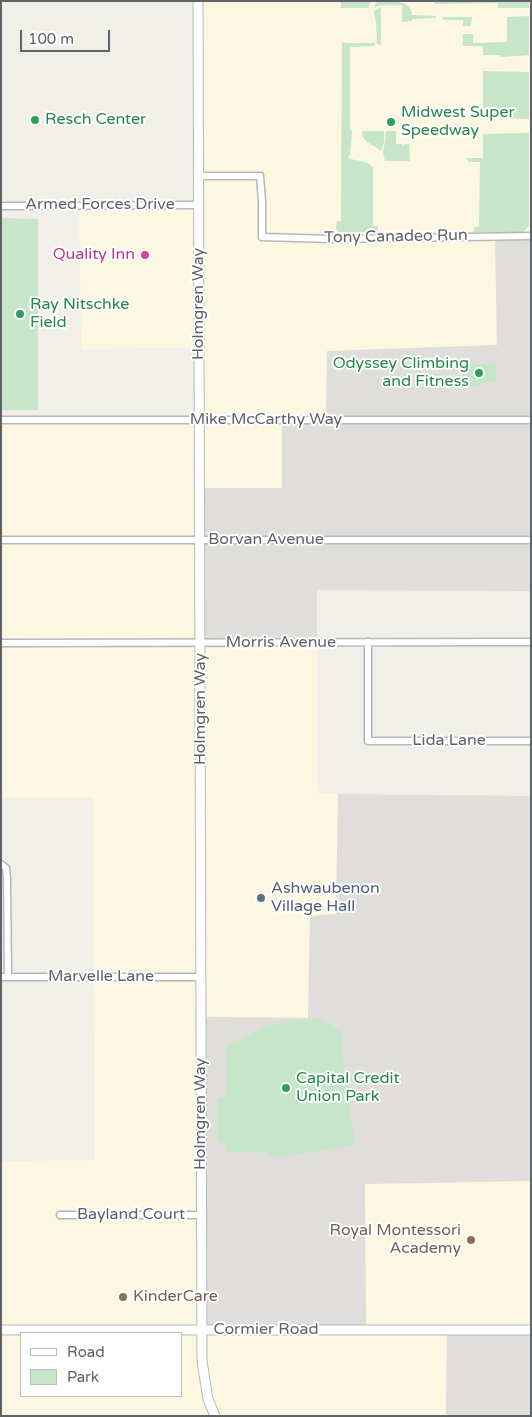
<!DOCTYPE html>
<style>
body{margin:0}
#map{position:relative;width:532px;height:1417px;overflow:hidden;background:#f0efe8;font-family:"Varela Round",sans-serif}
canvas{display:block}
.frame{position:absolute;inset:0;border:2px solid #5f6267;pointer-events:none}
.legend{position:absolute;left:20px;top:1332px;width:162px;height:65px;box-sizing:border-box;background:#fff;border:1px solid #bfc0c2;margin:0;padding:6px 9px;list-style:none;font-size:15px;color:#5f6267}
.legend li{display:flex;align-items:center;gap:10px;height:25px}
.legend b{width:25px;border:1px solid #bfc0c2}
.scale{position:absolute;left:20px;top:30px;width:90px;height:22px;box-sizing:border-box;border:2px solid #5f6267;border-top:0;padding-left:6px;font-size:15px;line-height:18px;white-space:nowrap;color:#5f6267;-webkit-text-stroke:4px #fff;paint-order:stroke}
</style>
<div id="map">
<canvas width="532" height="1417"></canvas>
<div class="frame"></div>
<ul class="legend">
<li><b style="height:6px;background:#fff"></b>Road</li>
<li><b style="height:14px;background:#c7e5c9"></b>Park</li>
</ul>
<div class="scale">100 m</div>
</div>
<script>
const c = document.querySelector('canvas').getContext('2d');
c.lineJoin = 'round';
function fill(path, color) { c.fillStyle = color; c.fill(path, 'evenodd'); }
function stroke(path, color, width, dash) { c.strokeStyle = color; c.lineWidth = width; c.lineCap = dash ? 'butt' : 'round'; c.setLineDash(dash || []); c.stroke(path); }
function drawText(font, color, halo, rows, align = 'center') {
  c.font = font + ' "Varela Round",sans-serif'; c.lineWidth = 4; c.setLineDash([]); c.textBaseline = 'middle'; c.strokeStyle = halo; c.fillStyle = color; for (const [text, x, y, turn = 0] of rows) {
    c.save(); c.translate(x, y); c.rotate((+turn || 0) * Math.PI / 180); c.textAlign = isNaN(turn) ? turn : align; if (halo) c.strokeText(text, 0, 0); c.fillText(text, 0, 0); c.restore();
  }
}
const commercial = new Path2D(`
 M198 1H531V236H495L497 345 327 351 326 420H282V488H200L317 643 318 793 338 794 336 914 310 916 308 1018 202 1017 365 1184 531 1181V1330H447L446 1416H1V1161L95 1160 93 798H1V420H199V348L81 349 79 206 199 205ZM21 1333H181V1396H21Z`);
const industrial = new Path2D(`
 M495 236H531V591L317 590V643H200V488H282V420H326L327 351 497 345Z
 M338 794 531 796V1181L365 1184 366 1330H202L201 1017 308 1018 310 916 336 914Z
 M447 1330H531V1416H446Z`);
const green = new Path2D(`
 M341 1H371L368 8H341Z
 M380 1C393 1 411 0 412 15L436 16V18L412 19V21L402 22V5H380L374 8 376 3Z
 M432 1H529V8H498V3L435 4V2Z
 M381 7V45L377 44 376 20H375L374 11Z
 M529 16V55L501 57 500 55H483V46H463V34H473V43L507 42V17Z
 M443 17H472L471 25 470 26H463V20H443Z
 M342 43H375V46L350 47V130L352 131 350 155 348 157 350 159 366 162 373 167V226H378V232H338L336 228 337 221H341Z
 M483 71 529 72V119L503 118 502 115H499V118H483Z
 M362 131H384V143L381 151C373 143 362 144 362 131Z
 M386 131H396V144H402L403 146 405 144H409L410 161H385L383 152 385 142Z
 M529 133V226L523 232H474V227H478L479 226 480 162H469L466 158H483V134Z
 M1 218 38 219V410H1Z
 M463 364H496V383H480V386H463Z
 M318 1017 342 1033 344 1078 356 1145 287 1156 271 1157 265 1152H227V1143H217V1098H227V1045L269 1026Z`);
const street = new Path2D(`
 M199 176H260L262 201V237L332 239 531 236
 M1 206 199 205
 M1 420H531
 M1 540H531
 M368 642V741H531
 M1 643 531 642
 M1 864 6 868 7 879 8 977
 M1 977H201
 M60 1215H202`);
const secondary = new Path2D(`
 M198 1 202 1361 208 1399 215 1416
 M1 1330H531`);
const markers = [
 [35,120,5,"#2e9e5b"],
 [391,122,5,"#2e9e5b"],
 [145,255,5,"#d1479c"],
 [20,314,5,"#2e9e5b"],
 [479,373,5,"#2e9e5b"],
 [261,898,5,"#5c6f8a"],
 [286,1088,5,"#2e9e5b"],
 [471,1240,5,"#8d6e63"],
 [123,1297,5,"#8d6e63"]
];
const leisureNames = [
 ["Midwest Super",401,113],
 ["Speedway",401,131],
 ["Resch Center",45,120],
 ["Ray Nitschke",30,305],
 ["Field",30,323],
 ["Odyssey Climbing",469,364,"right"],
 ["and Fitness",469,382,"right"],
 ["Capital Credit",296,1079],
 ["Union Park",296,1097]
];
const streetNames = [
 ["Armed Forces Drive",100,205],
 ["Tony Canadeo Run",396,237,-1],
 ["Holmgren Way",199,304,-90],
 ["Mike McCarthy Way",266,420],
 ["Borvan Avenue",266,540],
 ["Morris Avenue",281,643],
 ["Holmgren Way",201,709,-90],
 ["Lida Lane",449,741],
 ["Marvelle Lane",101,977],
 ["Holmgren Way",201,1114,-90],
 ["Bayland Court",131,1215],
 ["Cormier Road",266,1330]
];
const hotelNames = [
 ["Quality Inn",135,255]
];
const serviceNames = [
 ["Ashwaubenon",271,889],
 ["Village Hall",271,907]
];
const educationNames = [
 ["Royal Montessori",461,1231],
 ["Academy",461,1249],
 ["KinderCare",133,1297,"left"]
];
fill(commercial, '#fcf7e1');
fill(industrial, '#dfdeda');
fill(green, '#c7e5c9');
stroke(street, '#b5b7bb', 9);
stroke(secondary, '#b6b9be', 11);
stroke(street, '#fff', 6);
stroke(secondary, '#fff', 9);
for (const [x, y, r, color] of markers) { const dot = new Path2D(); dot.arc(x, y, r, 0, 2 * Math.PI); c.fillStyle = color; c.fill(dot); stroke(dot, '#fff', 2); }
drawText('16px', '#27864d', '#fff', leisureNames, 'left');
drawText('16px', '#5f6267', '#fff', streetNames);
drawText('16px', '#b23c85', '#fff', hotelNames, 'right');
drawText('16px', '#4e5e75', '#fff', serviceNames, 'left');
drawText('16px', '#785e54', '#fff', educationNames, 'right');
</script>
